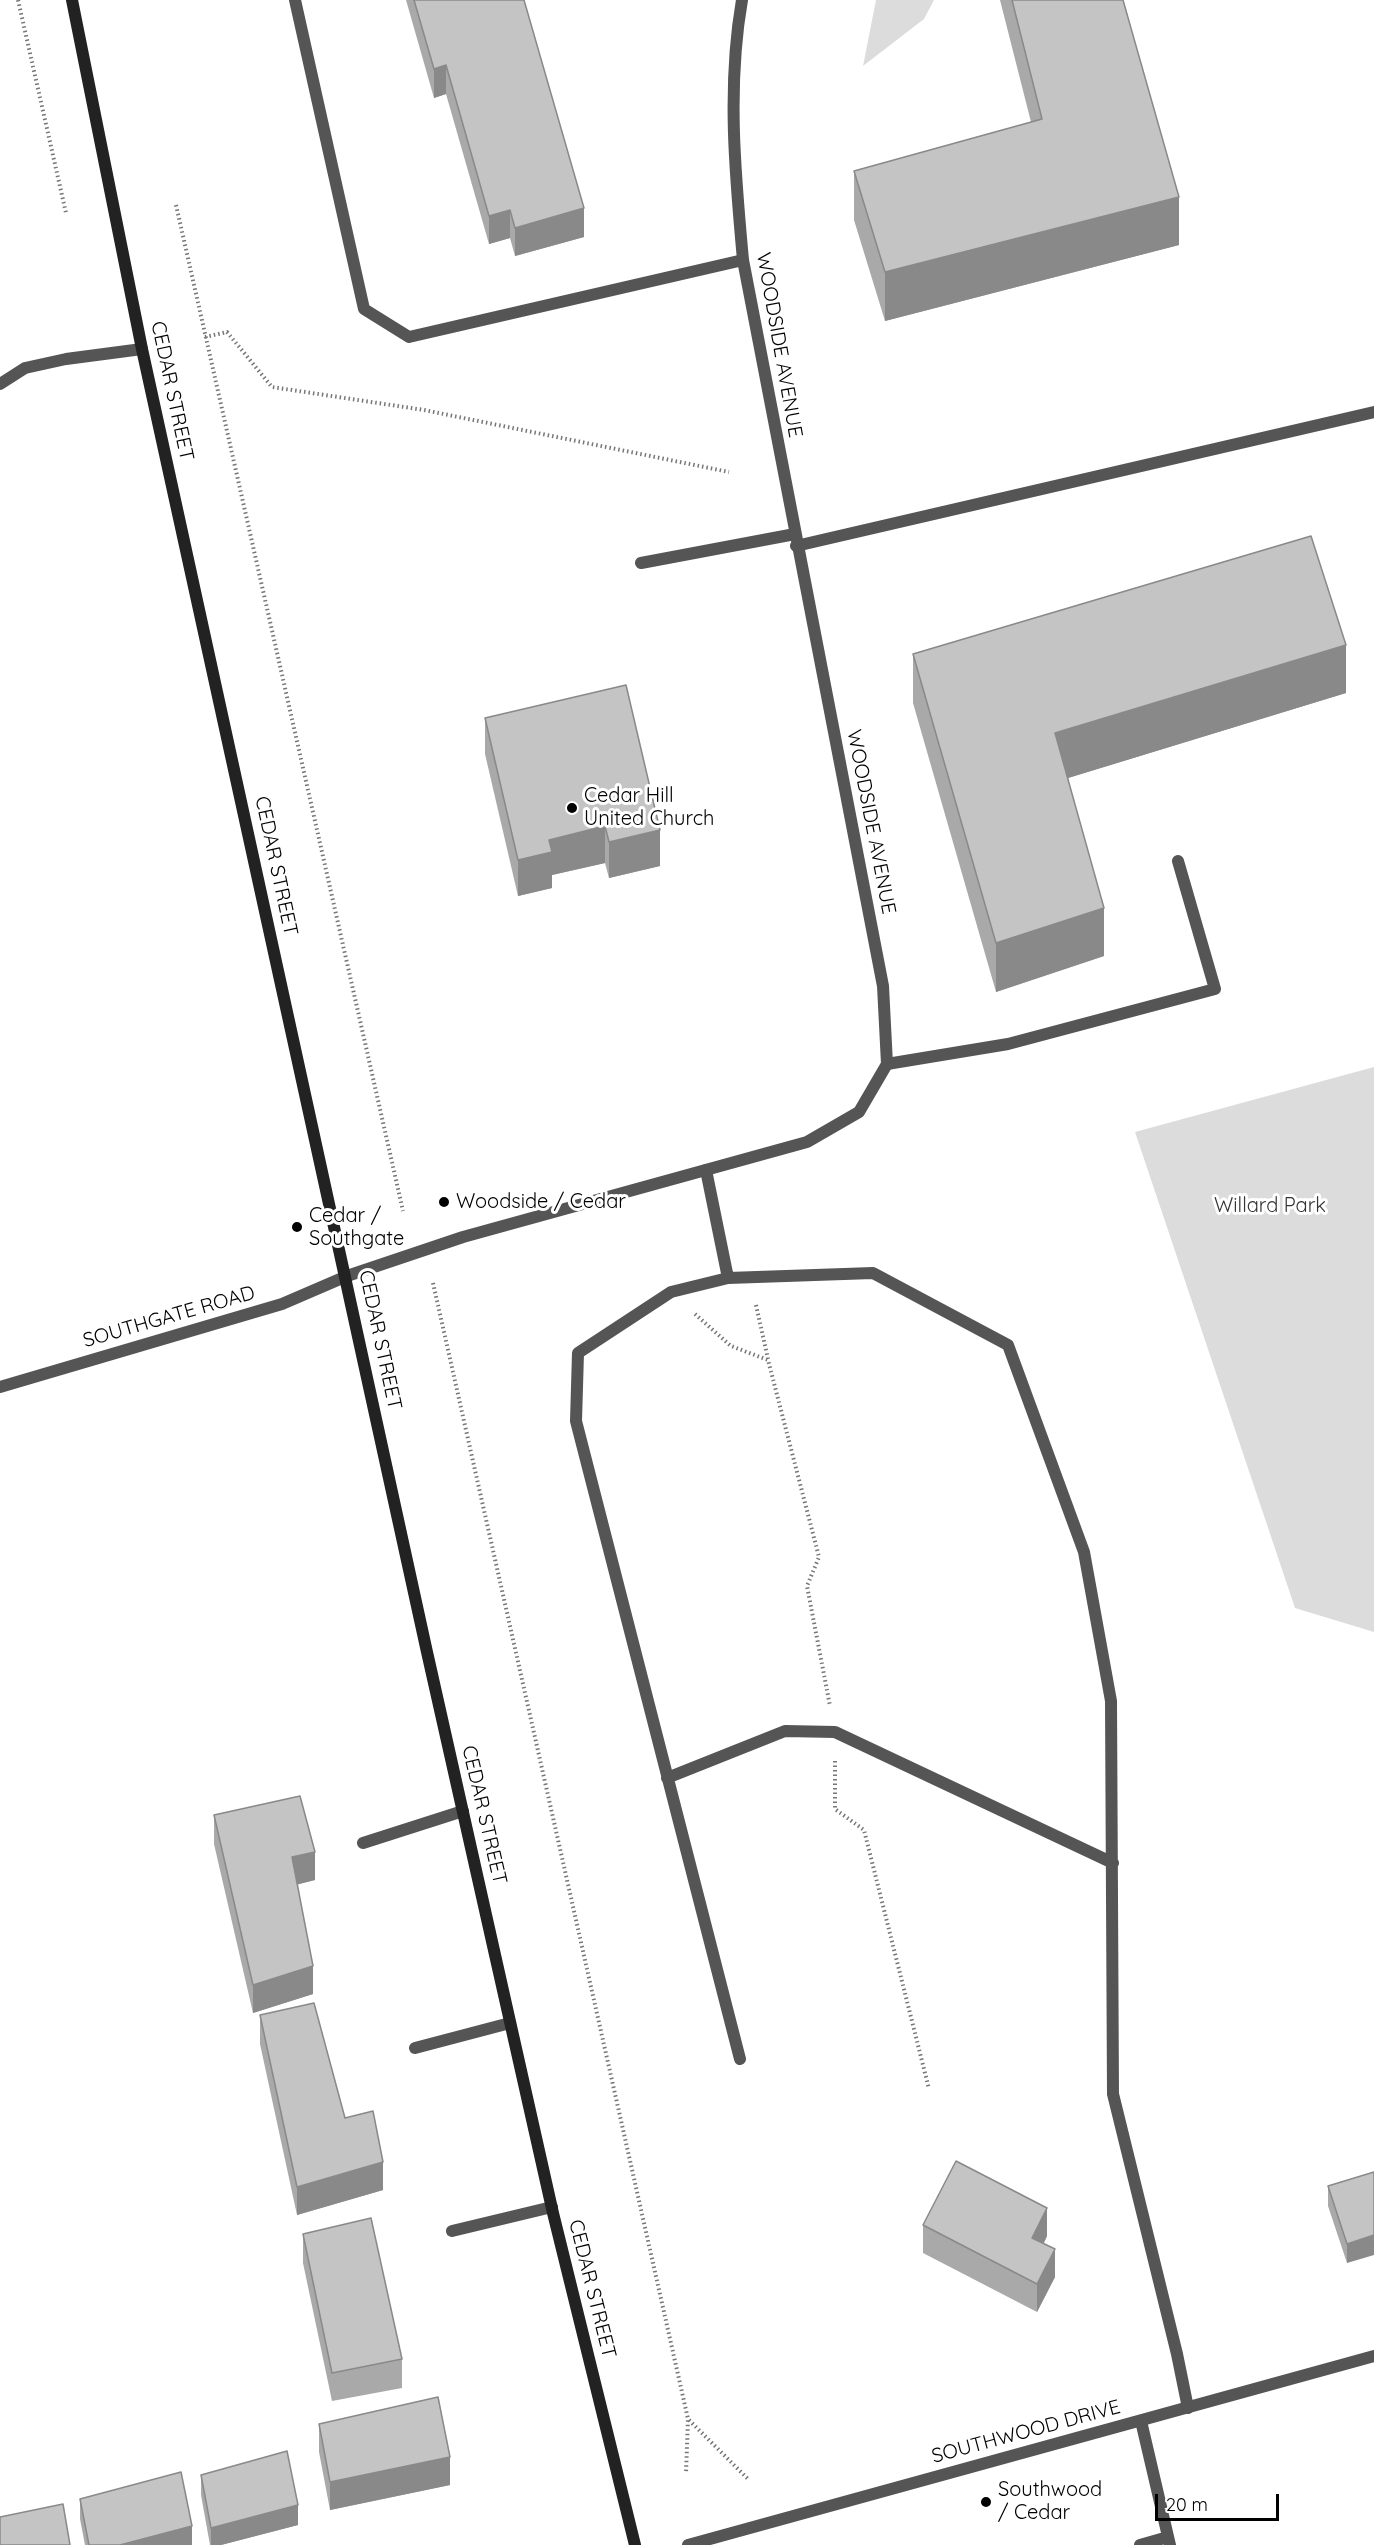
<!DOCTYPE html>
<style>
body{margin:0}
#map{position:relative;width:1374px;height:2545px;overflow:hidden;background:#fff;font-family:Quicksand,sans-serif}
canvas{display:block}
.scale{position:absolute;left:1155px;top:2494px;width:124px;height:27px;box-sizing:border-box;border:3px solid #000;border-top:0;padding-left:8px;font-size:18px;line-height:21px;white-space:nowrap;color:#000;-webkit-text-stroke:4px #fff;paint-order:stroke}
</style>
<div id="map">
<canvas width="1374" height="2545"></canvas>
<div class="scale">20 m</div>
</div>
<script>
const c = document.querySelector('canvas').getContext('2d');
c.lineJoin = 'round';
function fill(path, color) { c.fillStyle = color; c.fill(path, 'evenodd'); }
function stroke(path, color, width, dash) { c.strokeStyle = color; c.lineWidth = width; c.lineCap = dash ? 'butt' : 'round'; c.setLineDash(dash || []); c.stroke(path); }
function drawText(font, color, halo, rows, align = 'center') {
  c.font = font + ' Quicksand,sans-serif'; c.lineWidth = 6; c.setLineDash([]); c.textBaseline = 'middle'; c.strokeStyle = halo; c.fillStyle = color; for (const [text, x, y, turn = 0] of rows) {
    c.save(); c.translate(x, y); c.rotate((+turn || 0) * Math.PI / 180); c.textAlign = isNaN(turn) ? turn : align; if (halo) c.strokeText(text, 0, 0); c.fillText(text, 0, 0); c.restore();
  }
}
const green = new Path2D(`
 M876 0H934L924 19 863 66Z
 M1374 1067V1632L1295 1608 1135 1132Z`);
const path = new Path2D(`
 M18 0 66 213
 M176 205 403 1211
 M205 337 227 332 272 387 424 410 729 472
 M433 1283 688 2419 686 2473
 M756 1305 768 1359
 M695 1314 731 1346 768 1360 819 1557 807 1586 830 1706
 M835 1761V1809L864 1830 929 2089
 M689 2420 748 2479`);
const service = new Path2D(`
 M295 0 364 309 409 337 743 260
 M796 546 1374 412
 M641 563 795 534
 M887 1064 1008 1044 1215 989 1178 861
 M706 1170 728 1278
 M667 1778 785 1731 835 1732 1113 1863
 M363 1843 463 1811
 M415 2048 510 2023
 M740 2059 576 1421 578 1353 671 1292 728 1278 873 1273 1008 1345 1084 1552 1111 1701 1113 2094 1177 2354 1188 2408
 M452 2231 552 2207
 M1141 2421 1170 2545
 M1140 2545 1168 2537`);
const minor = new Path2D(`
 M0 384 25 368 66 359 142 349
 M0 1387 282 1304 347 1276 463 1237 807 1142 859 1112 887 1064 883 986 743 260C735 173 727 86 742 0
 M688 2545 1374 2356`);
const secondary = new Path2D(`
 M72 0 142 349 427 1652 553 2213 635 2545`);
const wall = new Path2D(`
 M406 0H524L584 237 515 256 510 238 489 244 446 94 434 98Z
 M1000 0H1123L1179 245 885 321 854 220V171L1031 122Z
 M913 654 1346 693 1068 778 1104 956 996 992 913 703Z
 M485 718 660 866 609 878 605 863 552 875V888L518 896 485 754Z
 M214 1815 315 1880 297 1884 313 1994 253 2013 214 1844Z
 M260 2015 345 2118 383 2190 297 2215 260 2044Z
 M1374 2172 1347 2263 1328 2206V2186Z
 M923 2225 1047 2236 1044 2243 1055 2277 1037 2312 923 2253Z
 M303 2234 402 2359V2388L332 2401 303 2263Z
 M319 2424 450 2485 330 2510 319 2452Z
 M201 2475 298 2525 221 2545H210L201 2495Z
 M80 2499 192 2545H85L80 2519Z`);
const shadedWall = new Path2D(`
 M446 65V94L434 98V69Z
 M1179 197V245L885 321V272Z
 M584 208V237L515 256V228Z
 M510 210V238L489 244V216Z
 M1346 645V693L1055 782V733Z
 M605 826V863L552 875V888L518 896V860L549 840Z
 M660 830V866L609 878V842Z
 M1104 908V956L996 992V943Z
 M315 1852V1880L292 1886V1857Z
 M313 1966V1994L253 2013V1985Z
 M383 2162V2190L297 2215V2187Z
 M1047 2208V2236L1032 2266V2238Z
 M1374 2235V2255L1347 2263V2244Z
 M1055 2249V2277L1037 2312V2284Z
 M450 2457V2485L330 2510V2482Z
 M298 2505V2525L221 2545H211V2528Z
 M192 2526V2545H120Z`);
const building = new Path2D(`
 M414 0H524L584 208 515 228 510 210 489 216 446 65 434 69Z
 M1012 0H1123L1179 197 885 272 854 171 1042 119Z
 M1311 536 1346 645 1055 733 1104 908 996 943 913 654Z
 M626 685 660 830 609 842 605 826 549 840 552 852 518 860 485 718Z
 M300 1796 315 1852 292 1857 313 1966 253 1985 214 1815Z
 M314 2003 345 2118 373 2111 383 2162 297 2187 260 2015Z
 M956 2161 1047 2208 1032 2238 1055 2249 1037 2284 923 2225Z
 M1374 2172V2235L1347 2244 1328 2186Z
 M371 2218 402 2359 332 2373 303 2234Z
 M438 2397 450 2457 330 2482 319 2424Z
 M287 2451 298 2505 211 2528 201 2475Z
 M181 2472 192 2526 120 2545H89L80 2499Z
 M63 2504 70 2545H0V2517Z`);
const markers = [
 [572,808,6,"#000"],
 [444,1202,6,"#000"],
 [297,1227,6,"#000"],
 [986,2502,6,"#000"]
];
const streetNames = [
 ["WOODSIDE AVENUE",779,345,80],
 ["CEDAR STREET",172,391,78],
 ["WOODSIDE AVENUE",871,822,79],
 ["CEDAR STREET",276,866,78],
 ["SOUTHGATE ROAD",169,1317,-16],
 ["CEDAR STREET",380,1340,78],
 ["CEDAR STREET",484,1815,77],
 ["CEDAR STREET",592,2289,76],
 ["SOUTHWOOD DRIVE",1026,2432,-15]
];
const poiNames = [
 ["Cedar Hill",584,796],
 ["United Church",584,819],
 ["Woodside / Cedar",456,1202],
 ["Cedar /",309,1216],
 ["Southgate",309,1239],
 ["Southwood",998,2490],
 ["/ Cedar",998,2513]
];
const parkNames = [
 ["Willard Park",1270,1206]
];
fill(green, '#dcdcdc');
stroke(path, '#777', 4, [1.5, 3]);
stroke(service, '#555', 12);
stroke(minor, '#555', 12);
stroke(secondary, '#222', 12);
fill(wall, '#a9a9a9');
fill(shadedWall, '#898989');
fill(building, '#c4c4c4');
stroke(building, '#898989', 1.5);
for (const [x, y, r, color] of markers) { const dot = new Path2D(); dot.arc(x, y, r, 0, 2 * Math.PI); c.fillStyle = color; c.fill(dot); stroke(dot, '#fff', 2); }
drawText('20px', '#000', '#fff', streetNames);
drawText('20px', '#000', '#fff', poiNames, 'left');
drawText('20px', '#333', '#fff', parkNames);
</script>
